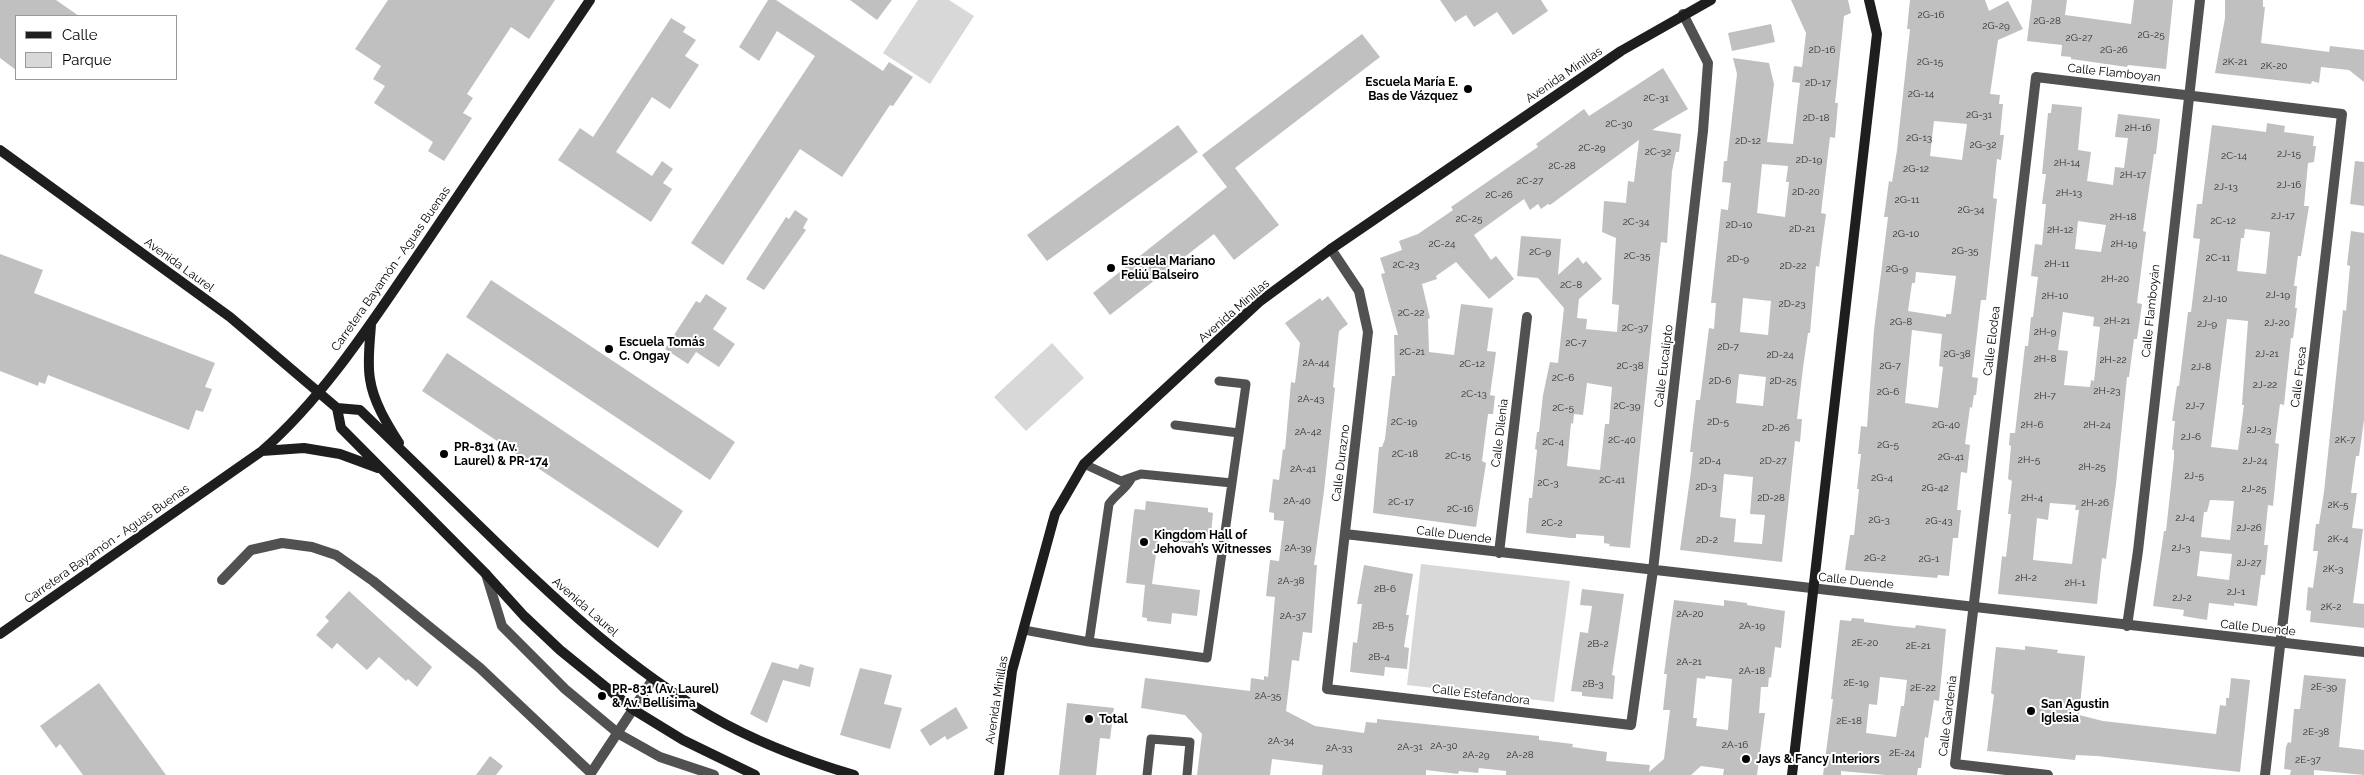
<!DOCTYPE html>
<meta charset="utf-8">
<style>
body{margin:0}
#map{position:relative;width:2364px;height:775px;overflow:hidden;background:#fff;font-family:Raleway,sans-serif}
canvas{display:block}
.legend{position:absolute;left:15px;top:15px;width:162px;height:65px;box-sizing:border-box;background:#fff;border:1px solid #999;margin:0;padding:6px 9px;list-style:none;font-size:15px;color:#000}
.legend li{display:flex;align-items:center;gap:10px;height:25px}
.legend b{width:25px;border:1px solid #999}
</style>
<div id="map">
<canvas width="2364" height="775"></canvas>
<ul class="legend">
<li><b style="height:6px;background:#1e1e1e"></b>Calle</li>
<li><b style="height:14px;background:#d8d8d8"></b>Parque</li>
</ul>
</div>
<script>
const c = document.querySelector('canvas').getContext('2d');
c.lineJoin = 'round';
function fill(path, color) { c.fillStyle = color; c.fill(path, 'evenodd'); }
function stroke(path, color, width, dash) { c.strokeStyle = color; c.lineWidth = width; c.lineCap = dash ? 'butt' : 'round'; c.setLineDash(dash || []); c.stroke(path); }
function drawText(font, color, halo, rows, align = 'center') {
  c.font = font + ' Raleway,sans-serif'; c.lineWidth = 4; c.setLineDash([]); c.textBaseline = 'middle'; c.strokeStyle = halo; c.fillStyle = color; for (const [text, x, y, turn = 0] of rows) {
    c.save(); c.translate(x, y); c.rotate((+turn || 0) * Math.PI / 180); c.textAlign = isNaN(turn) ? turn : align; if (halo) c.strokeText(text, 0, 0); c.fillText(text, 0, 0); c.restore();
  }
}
const green = new Path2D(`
 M918 0H949L974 16 930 84 883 53Z
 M1052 343 1084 378 1026 431 994 397Z
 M1421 564 1570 581 1554 702 1407 685Z`);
const building = new Path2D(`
 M0 0H56L79 16H16V70L0 58Z
 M388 0H555L529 39 511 27 467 94 473 98 463 113 472 118 444 161 428 151 433 142 374 103 385 86 373 79 381 66 355 49Z
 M768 0H776L883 71 889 62 913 77 893 106 890 105 842 177 800 149 723 265 691 243 815 56 777 31 759 61 739 47Z
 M850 0H892L877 20Z
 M1440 0H1541L1548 11 1513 35 1497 12 1474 27 1466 15 1455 22Z
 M1791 0H1848L1851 13 1844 16 1835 103H1838L1835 138 1830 137 1821 213 1826 214 1819 267 1816 266 1810 333H1808L1803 368 1797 419H1802L1800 442 1795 441 1782 562 1680 550 1691 471 1693 452H1690L1696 400H1700L1709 328 1714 329 1716 303H1711L1721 209 1728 210 1731 183 1722 182 1724 161H1727L1737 74 1733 58 1769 63 1774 84 1767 142 1793 144 1800 83 1792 82 1794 66 1802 67 1806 33ZM1762 164 1788 166 1786 182H1789L1785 217 1757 213ZM1743 298 1771 301 1768 335 1740 332ZM1739 374 1766 377 1763 406 1736 403ZM1724 474 1753 477 1750 514 1765 515 1762 544 1734 542 1736 519 1720 517Z
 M1910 0H1985L1989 11 2008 1 2023 29 1998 40 1990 94 2000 95 1999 104H2003L2000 135H2004L2001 160 1997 159 1993 198 1997 199 1986 300H1981L1972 377 1978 378 1976 395H1974L1972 408 1970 407 1965 444 1970 445 1967 473 1961 472 1957 510H1961L1958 538H1953L1949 576 1938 575 1937 578 1845 570 1850 535H1854L1859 489H1857L1861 454H1858L1861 426 1867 427 1874 330 1888 217H1884L1889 181 1892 182 1897 150 1910 29H1907ZM1934 121 1967 124 1962 160 1930 156ZM1916 272 1956 276 1951 314H1946V317L1908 311 1912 283H1915ZM1912 330 1942 334 1939 366 1943 367 1938 408 1905 403Z
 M2032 0H2067L2065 15 2131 24 2134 0H2173L2166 69 2128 65 2127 67 2071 59V57L2061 56 2062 45 2027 41Z
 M2225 0H2263V7H2265L2261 43 2329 52 2330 46 2364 50V82L2349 70 2321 67 2319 83 2312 81 2311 84 2215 73 2225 18Z
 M671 18 686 27 683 32 696 40 685 56 699 65 670 109 652 97 616 152 652 176 662 161 673 169 663 183 672 189 651 222 558 160 580 128 593 137Z
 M1771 24 1775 42 1732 51 1728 33Z
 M1362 34 1380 57 1235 168 1279 225 1234 260 1214 234 1110 315 1093 293 1227 187 1202 155Z
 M1663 68 1688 109 1652 130 1681 134 1679 152H1676L1672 171 1667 243 1661 242 1659 259 1630 548 1609 546 1610 544 1604 543V536L1576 534V538H1571L1526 533 1529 498H1532L1537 450 1535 449 1537 432H1539L1543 395 1550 362 1558 363 1564 308 1538 278 1517 276 1521 236 1561 239 1558 275 1578 257 1583 264 1586 261 1602 279 1579 299 1577 318 1587 319 1586 329 1617 332 1619 305 1612 304 1616 238 1602 232 1604 201 1626 203 1628 181 1634 182 1639 140 1550 205 1548 204 1541 209 1538 204 1530 210 1524 199 1474 235 1491 260 1496 256 1514 279 1489 299 1456 262 1436 276 1437 279 1422 284 1430 318 1428 319 1429 352 1454 355 1461 304 1493 308 1487 351 1496 352 1490 395 1495 396 1493 414H1488L1482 461 1486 463 1476 527 1373 513 1379 447H1382L1385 439 1392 376H1395L1394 335H1398L1381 274 1385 273 1380 258 1402 250 1399 241 1418 234 1453 210 1451 207 1532 151 1538 147 1536 144 1584 109 1589 116ZM1587 383 1612 387 1609 424H1605L1600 470 1567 466 1571 423 1573 424 1574 414 1583 415Z
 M2052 104 2082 107 2078 150 2091 152 2087 181 2113 185 2115 167 2124 168 2128 138 2115 137 2118 114 2160 119 2156 154H2154L2143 231 2146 232 2137 303 2142 304 2137 339H2134L2129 377H2127L2116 484 2106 559 2102 558 2097 604 1998 594 2002 556 2006 557 2011 514H2008L2012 481 2008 479 2011 446 2009 445 2010 433H2015L2025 346H2028L2031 317H2033L2038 277 2031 276 2035 244 2042 245 2046 204H2042L2046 174H2042L2048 113H2051ZM2078 221 2106 225 2101 252 2075 249ZM2063 312 2094 317 2093 326 2100 327 2094 381 2091 380 2090 387 2064 385 2068 351 2058 350ZM2050 503 2076 505 2075 510H2079L2072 564 2033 560 2037 518 2048 520Z
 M2267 123 2285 126 2284 132 2314 136 2313 146H2316L2314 162 2308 163 2304 206H2309L2301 256H2298L2294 286H2297L2295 308H2297L2293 338H2291L2284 405 2280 404 2275 443 2279 444 2273 506 2268 505 2264 545H2268L2265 575H2261L2257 606 2234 603V606L2209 603 2207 620 2183 616 2184 610 2153 606 2164 531H2166L2174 458V450H2172L2175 421H2172L2177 386H2179L2188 312H2191L2200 239 2193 238 2197 204H2202L2212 125 2266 132ZM2245 229 2270 232 2266 274 2237 271 2241 238H2244ZM2227 319 2248 321 2242 405H2244L2238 450 2211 447ZM2210 500 2234 501 2230 540 2201 537 2204 512H2207ZM2200 551 2232 554 2229 580 2197 576Z
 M1178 125 1198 152 1047 261 1027 235Z
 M2355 161 2364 162V206L2350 204Z
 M795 210 808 219 803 228 806 230 764 290 746 279 786 217 789 219Z
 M2351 231 2364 233V420L2359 456H2356L2351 493H2357L2352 528 2363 529 2353 603 2364 604V628L2310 622 2311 611 2306 610 2308 587 2313 588 2318 551H2313L2316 524H2319L2324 492 2343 310 2346 311 2350 266 2347 265Z
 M0 254 43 270 34 293 215 363 205 387 212 389 203 412 196 410 189 430 48 375 45 384 39 382 38 386 0 371Z
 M491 280 735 442 710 480 466 317Z
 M706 294 727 308 713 329 735 344 719 367 696 352 688 364 665 349 696 301 700 303Z
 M1328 296 1348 324 1339 331 1333 387 1335 388 1324 491 1314 565H1317L1312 633 1303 632 1299 661 1292 660 1286 711 1315 726 1364 733 1366 722 1377 723V719L1539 736V740L1573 744 1572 747 1607 752 1606 761 1650 765 1649 772 1664 759 1670 710H1663L1667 674H1664L1674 600 1724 606V600L1747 603V605L1785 611 1781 648 1775 647 1771 678 1769 677 1768 687H1761L1759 713H1765L1757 775H1723L1724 769 1701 766 1691 775H1506V771L1479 768 1478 773 1459 771 1458 774 1426 770V775H1322L1323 765 1272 759 1270 775H1197L1202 734 1185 715 1141 708 1145 678 1250 691 1251 678 1264 680V676L1268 677 1275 597 1266 596 1270 560 1279 561 1284 521 1274 520V513L1269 512 1273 479 1279 480 1283 449 1285 450 1291 382 1295 383 1300 343 1285 323 1320 298 1322 301ZM1706 676 1732 679 1728 730 1696 726 1697 718H1693L1697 678 1705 679Z
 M447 353 683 511 658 548 422 391Z
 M1146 501 1208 508V512L1213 513 1211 533 1197 544 1158 539 1152 584 1200 590 1197 616 1172 613 1171 624 1147 621V618L1142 617 1145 585 1126 583 1134 511 1135 509 1145 510Z
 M1364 565 1413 574 1406 615H1409L1404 647 1409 648 1407 669 1385 667 1384 676 1350 672 1353 642 1357 643 1362 604H1357Z
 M1582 589 1624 594 1612 675 1615 676 1613 699 1582 696V692L1571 691 1580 632 1588 633 1592 606 1580 605Z
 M349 591 432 667 417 687 408 679 406 681 379 657 367 670 337 643 332 649 316 635 329 621 325 617Z
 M1852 618 1864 619V622L1895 626 1915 628 1916 625 1946 629 1939 701 1934 700 1928 738 1925 737 1921 768H1918L1917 775H1886L1841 771V775H1823L1833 699H1831L1840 620 1851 621ZM1880 677 1907 680 1904 706H1901L1896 737 1866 733 1869 704 1877 705Z
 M2025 646 2058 650 2057 653 2085 656 2079 715 2103 721 2216 734 2220 705 2226 706V698H2229L2231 678 2250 680 2240 772 2097 756 2076 755 2075 760 1987 751 1994 695 1991 693 1996 647 2025 650Z
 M772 662 798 669 800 664 814 668 810 687 783 680 767 723 750 714Z
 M860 668 892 675 884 704 902 708 890 749 840 735Z
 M2304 675 2346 679 2339 747 2364 750V775L2314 770V775H2290L2291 770 2284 769 2286 747 2288 742 2291 743 2294 709H2300Z
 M99 683 166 775H83L60 744 56 748 40 726Z
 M1067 703 1114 708 1110 739 1100 738 1096 775H1059Z
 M956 707 968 728 947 740 945 736 930 746 920 730Z
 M490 756 503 766 496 775H476Z`);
const lane = new Path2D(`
 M1219 381 1246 384 1232 483
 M1175 425 1239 433
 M1024 630 1089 642 1207 658 1232 483 1141 474 1121 481 1084 464
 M1089 642 1109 504C1116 494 1126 489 1131 479
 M1147 775 1151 739 1190 742 1187 775`);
const street = new Path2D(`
 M1331 249 1359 291 1368 332 1327 689 1631 725 1653 570 1703 131 1708 63 1683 14
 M1345 534 2364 652
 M1499 553 1527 317
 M486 574 502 626 565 689 619 734 660 757 714 775
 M222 580 251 550 282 543 312 547 336 555 373 581 480 668 591 773 653 679
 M2127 626 2138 551 2200 0
 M2048 775 1955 764 2036 77 2342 114 2265 775`);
const secondary = new Path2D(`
 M0 150 230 317 337 408 360 410C405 454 451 498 496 542 562 606 631 670 711 716 754 741 807 761 854 775
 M371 324C370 342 367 361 370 379 373 401 387 424 399 443
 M337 408 341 428 486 574 524 616 560 650 634 710 683 740 755 775
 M262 451 304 448 340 454 378 468
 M0 634 262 451C327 394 375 317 424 246 479 164 534 82 590 0
 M999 775 1012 671 1055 514 1084 464 1259 302 1331 249 1621 51 1711 0
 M1792 775 1877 34 1869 0`);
const markers = [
 [1468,89,5,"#000"],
 [1111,268,5,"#000"],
 [609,349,5,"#000"],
 [444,454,5,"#000"],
 [1144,542,5,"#000"],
 [602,696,5,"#000"],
 [2031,711,5,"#000"],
 [1089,719,5,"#000"],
 [1746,759,5,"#000"]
];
const numberNames = [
 ["2G-16",1931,15],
 ["2G-28",2047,21],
 ["2G-29",1996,26],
 ["2G-25",2151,35],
 ["2G-27",2079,38],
 ["2D-16",1822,50],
 ["2G-26",2114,50],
 ["2G-15",1930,62],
 ["2K-21",2235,62],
 ["2K-20",2274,66],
 ["2D-17",1818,83],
 ["2G-14",1921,94],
 ["2C-31",1656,98],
 ["2G-31",1979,115],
 ["2D-18",1816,118],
 ["2C-30",1619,124],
 ["2H-16",2138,128],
 ["2G-13",1919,138],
 ["2D-12",1748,141],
 ["2G-32",1983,145],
 ["2C-29",1592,148],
 ["2C-32",1658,152],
 ["2J-15",2289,154],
 ["2C-14",2234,156],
 ["2D-19",1809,160],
 ["2H-14",2067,163],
 ["2C-28",1562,166],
 ["2G-12",1916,169],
 ["2H-17",2133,175],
 ["2C-27",1530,181],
 ["2J-16",2289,185],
 ["2J-13",2226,187],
 ["2D-20",1806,192],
 ["2H-13",2069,193],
 ["2C-26",1499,195],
 ["2G-11",1907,200],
 ["2G-34",1971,210],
 ["2J-17",2283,216],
 ["2H-18",2123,217],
 ["2C-25",1469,219],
 ["2C-12",2223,221],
 ["2C-34",1636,222],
 ["2D-10",1739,225],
 ["2D-21",1802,229],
 ["2H-12",2060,230],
 ["2G-10",1906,234],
 ["2C-24",1442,244],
 ["2H-19",2124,244],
 ["2G-35",1965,251],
 ["2C-9",1540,252],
 ["2C-35",1637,256],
 ["2C-11",2218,258],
 ["2D-9",1738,259],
 ["2H-11",2057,264],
 ["2C-23",1406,265],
 ["2D-22",1793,266],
 ["2G-9",1897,269],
 ["2H-20",2115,279],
 ["2C-8",1571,285],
 ["2J-19",2278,295],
 ["2H-10",2055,296],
 ["2J-10",2215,299],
 ["2D-23",1792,304],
 ["2C-22",1411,313],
 ["2H-21",2117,321],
 ["2G-8",1901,322],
 ["2J-20",2277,323],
 ["2J-9",2207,324],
 ["2C-37",1635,328],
 ["2H-9",2045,332],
 ["2C-7",1576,343],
 ["2D-7",1728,347],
 ["2C-21",1412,352],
 ["2G-38",1957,354],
 ["2J-21",2267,354],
 ["2D-24",1780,355],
 ["2H-8",2045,359],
 ["2H-22",2113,360],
 ["2A-44",1316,363],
 ["2C-12",1472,364],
 ["2C-38",1630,366],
 ["2G-7",1890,366],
 ["2J-8",2201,367],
 ["2C-6",1563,378],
 ["2D-6",1720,381],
 ["2D-25",1783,381],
 ["2J-22",2265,385],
 ["2H-23",2107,391],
 ["2G-6",1888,392],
 ["2C-13",1474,394],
 ["2H-7",2045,396],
 ["2A-43",1311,399],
 ["2C-39",1627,406],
 ["2J-7",2195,406],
 ["2C-5",1563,408],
 ["2C-19",1404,422],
 ["2D-5",1718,422],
 ["2G-40",1946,425],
 ["2H-6",2032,425],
 ["2H-24",2097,425],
 ["2D-26",1776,428],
 ["2J-23",2259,430],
 ["2A-42",1308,432],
 ["2J-6",2191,437],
 ["2C-40",1622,440],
 ["2K-7",2345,440],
 ["2C-4",1553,442],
 ["2G-5",1888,445],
 ["2C-18",1405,454],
 ["2C-15",1458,456],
 ["2G-41",1951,457],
 ["2H-5",2029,460],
 ["2D-4",1710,461],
 ["2D-27",1773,461],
 ["2J-24",2255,461],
 ["2H-25",2092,467],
 ["2A-41",1303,469],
 ["2J-5",2194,476],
 ["2G-4",1882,478],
 ["2C-41",1612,480],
 ["2C-3",1548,483],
 ["2D-3",1706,487],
 ["2G-42",1935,488],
 ["2J-25",2254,489],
 ["2D-28",1771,498],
 ["2H-4",2032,498],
 ["2A-40",1297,501],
 ["2C-17",1401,502],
 ["2H-26",2095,503],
 ["2K-5",2338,505],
 ["2C-16",1460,509],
 ["2J-4",2185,518],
 ["2G-3",1879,520],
 ["2G-43",1939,521],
 ["2C-2",1552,523],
 ["2J-26",2249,528],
 ["2K-4",2338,539],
 ["2D-2",1707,540],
 ["2A-39",1298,548],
 ["2J-3",2181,548],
 ["2G-2",1875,558],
 ["2G-1",1929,559],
 ["2J-27",2249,563],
 ["2K-3",2333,569],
 ["2H-2",2026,578],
 ["2A-38",1291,581],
 ["2H-1",2075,583],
 ["2B-6",1385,589],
 ["2J-1",2236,592],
 ["2J-2",2182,598],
 ["2K-2",2331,607],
 ["2A-20",1690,614],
 ["2A-37",1293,616],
 ["2B-5",1383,626],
 ["2A-19",1752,626],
 ["2E-20",1865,643],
 ["2B-2",1598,644],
 ["2E-21",1918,646],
 ["2B-4",1379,657],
 ["2A-21",1689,662],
 ["2A-18",1752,671],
 ["2E-19",1856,683],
 ["2B-3",1593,684],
 ["2E-39",2324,687],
 ["2E-22",1923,688],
 ["2A-35",1268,696],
 ["2E-18",1849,721],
 ["2E-38",2316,732],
 ["2A-34",1281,741],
 ["2A-16",1735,745],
 ["2A-30",1444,746],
 ["2A-31",1410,747],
 ["2A-33",1339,748],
 ["2E-24",1902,753],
 ["2A-29",1476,755],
 ["2A-28",1520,755],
 ["2E-37",2308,760]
];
const streetNames = [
 ["Calle Flamboyan",2114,73,6],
 ["Avenida Minillas",1564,75,-34],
 ["Avenida Laurel",179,265,36],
 ["Carretera Bayamón - Aguas Buenas",391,269,-55],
 ["Avenida Minillas",1234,311,-41],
 ["Calle Flamboyán",2151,311,-84],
 ["Calle Elodea",1992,341,-83],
 ["Calle Eucalipto",1664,366,-83],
 ["Calle Fresa",2299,377,-83],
 ["Calle Dilenia",1500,433,-83],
 ["Calle Durazno",1341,463,-83],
 ["Calle Duende",1454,535,7],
 ["Carretera Bayamón - Aguas Buenas",107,544,-35],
 ["Calle Duende",1856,581,6],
 ["Avenida Laurel",585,607,41],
 ["Calle Duende",2258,628,6],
 ["Calle Estefandora",1481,695,7],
 ["Avenida Minillas",997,700,-81],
 ["Calle Gardenia",1948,716,-83]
];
const poiNames = [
 ["Escuela María E.",1458,82,"right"],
 ["Bas de Vázquez",1458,96,"right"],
 ["Escuela Mariano",1121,261],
 ["Feliú Balseiro",1121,275],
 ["Escuela Tomás",619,342],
 ["C. Ongay",619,356],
 ["PR-831 (Av.",454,447],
 ["Laurel) & PR-174",454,461],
 ["Kingdom Hall of",1154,535],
 ["Jehovah’s Witnesses",1154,549],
 ["PR-831 (Av. Laurel)",612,689],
 ["& Av. Bellísima",612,703],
 ["San Agustin",2041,704],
 ["Iglesia",2041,718],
 ["Total",1099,719],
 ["Jays & Fancy Interiors",1756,759]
];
fill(green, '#d8d8d8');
fill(building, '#c0c0c0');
stroke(lane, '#515151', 9);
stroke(street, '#515151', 10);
stroke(secondary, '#1e1e1e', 10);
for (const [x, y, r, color] of markers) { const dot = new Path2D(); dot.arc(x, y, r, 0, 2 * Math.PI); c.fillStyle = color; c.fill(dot); stroke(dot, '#fff', 2); }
drawText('10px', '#303030', null, numberNames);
drawText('12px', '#000', '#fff', streetNames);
drawText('bold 12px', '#000', '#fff', poiNames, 'left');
</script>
